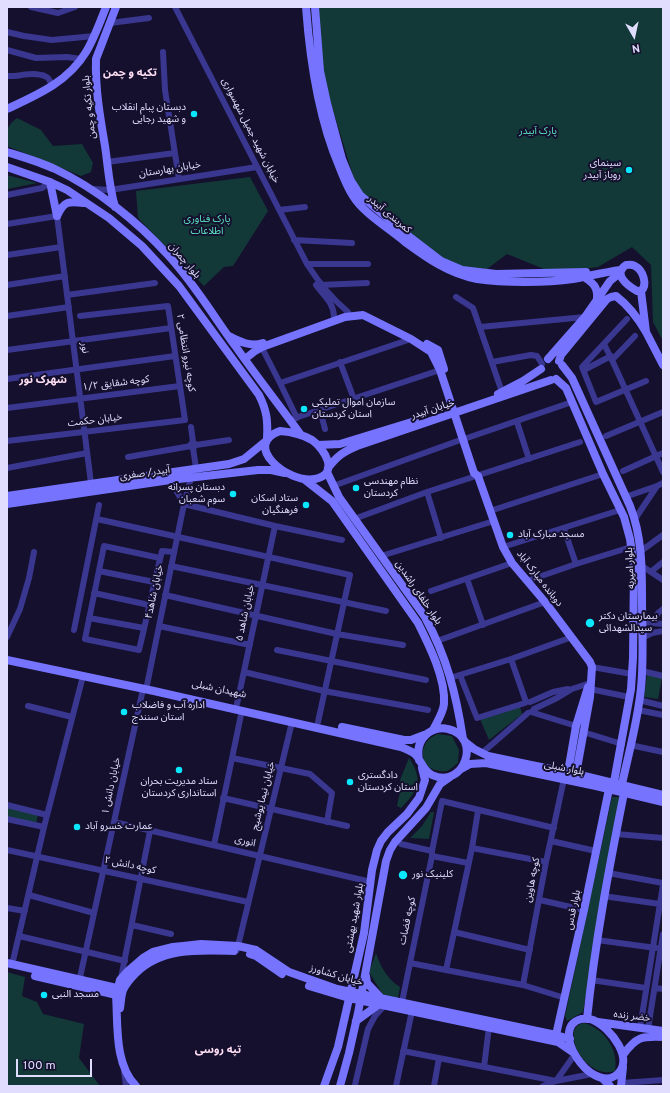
<!DOCTYPE html>
<meta charset="utf-8">
<style>
body{margin:0}
#map{position:relative;width:670px;height:1093px;overflow:hidden;background:#15102e;font-family:Overpass,sans-serif}
canvas{display:block}
.frame{position:absolute;inset:0;border:8px solid #e0ddff;pointer-events:none}
.north{position:absolute;left:614px;top:16px;width:40px;height:40px;-webkit-text-stroke:3px #15102e;paint-order:stroke;rotate:171deg;font-size:11px;font-weight:700;line-height:16px;text-align:center;color:#e0ddff}
.north::after{content:'';display:block;margin:auto;width:14px;height:18px;background:#e0ddff;clip-path:polygon(50% 0,100% 100%,50% 72%,0 100%)}
.scale{position:absolute;left:16px;top:1059px;width:76px;height:18px;box-sizing:border-box;border:2px solid #e0ddff;border-top:0;padding-left:5px;font-size:12px;line-height:14px;white-space:nowrap;color:#e0ddff;-webkit-text-stroke:3px #15102e;paint-order:stroke}
</style>
<div id="map">
<canvas width="670" height="1093"></canvas>
<div class="frame"></div>
<div class="north">N</div>
<div class="scale">100 m</div>
</div>
<script>
const c = document.querySelector('canvas').getContext('2d');
c.lineJoin = 'round';
function fill(path, color) { c.fillStyle = color; c.fill(path, 'evenodd'); }
function stroke(path, color, width, dash) { c.strokeStyle = color; c.lineWidth = width; c.lineCap = dash ? 'butt' : 'round'; c.setLineDash(dash || []); c.stroke(path); }
function drawText(font, color, halo, rows, align = 'center') {
  c.font = font + ' Overpass,"Noto Sans Arabic",sans-serif'; c.lineWidth = 4; c.setLineDash([]); c.textBaseline = 'middle'; c.strokeStyle = halo; c.fillStyle = color; for (const [text, x, y, turn = 0] of rows) {
    c.save(); c.translate(x, y); c.rotate((+turn || 0) * Math.PI / 180); c.textAlign = isNaN(turn) ? turn : align; if (halo) c.strokeText(text, 0, 0); c.fillText(text, 0, 0); c.restore();
  }
}
const green = new Path2D(`
 M319 7H663V341L653 322 651 265 632 247 598 267 554 273 507 254 487 269 450 266 357 189 319 64Z
 M17 118 41 130 53 146 82 144 93 163 91 172 81 176 7 146C7 132 5 127 17 118Z
 M7 175 37 183 7 189Z
 M250 177 268 211 233 266 224 267 204 286 138 218 136 191Z
 M647 675 662 678 658 699 644 697Z
 M520 707 522 714 489 740 480 719Z
 M437 734 452 736 459 750 458 763C454 766 451 769 447 771 443 772 440 771 435 770 421 766 419 749 429 739 431 737 435 736 437 734Z
 M409 758C424 780 418 791 401 808L397 806 401 787 400 780Z
 M612 797H621L583 1012 567 1021 565 1016Z
 M7 807 38 815 36 824 7 817Z
 M431 812H434L429 839 410 838 422 826Z
 M376 953C380 966 388 980 400 987L398 998 383 995 369 972Z
 M7 972 25 977 22 996 37 1002 43 1014 84 1024 79 1058 100 1086H7Z
 M584 1023C605 1029 619 1050 615 1071 585 1081 558 1027 584 1023Z`);
const street = new Path2D(`
 M31 7 58 13 75 7
 M175 7 307 264C319 283 330 297 348 312
 M110 23 149 18
 M7 32 24 36 52 40 94 36
 M7 50 36 58 67 57 81 59
 M163 52 165 90 179 179
 M7 76C18 77 39 70 48 78 50 80 51 84 52 86
 M107 162 175 153
 M93 189 110 190 257 167
 M7 195 42 188 50 182
 M279 210 305 207
 M7 224 57 216 91 483
 M294 240 352 243
 M7 255 61 247
 M307 264H368
 M7 285 65 276
 M316 285C324 296 334 303 334 317
 M320 285 367 283
 M67 295 155 283
 M456 297 473 308 502 392
 M7 316 69 307
 M627 319 582 367 596 402 646 381
 M480 327 585 317
 M260 344 280 383 297 418
 M604 344 612 360 663 472
 M7 350 171 328
 M612 360 635 336
 M340 362 354 399
 M492 362 531 355 537 356 542 364
 M584 370 611 356
 M7 379 175 356
 M280 383 411 339
 M7 408 180 386
 M320 410 325 429
 M295 418 440 370
 M517 422 529 459
 M191 427 193 442 196 445 193 448 191 447 190 445 193 442
 M606 436 663 412
 M467 438 572 402
 M7 441 185 420 168 306 80 316
 M196 445 229 440
 M193 448 196 468
 M128 457 191 446
 M7 468 87 453
 M623 471 663 453
 M170 480 184 504
 M333 486 463 439
 M427 492 441 538
 M625 497 657 486
 M184 504 275 526 342 540
 M490 511 603 474
 M97 519 350 575 318 722
 M354 519 427 492 580 442
 M635 519 657 486 663 483
 M564 529 576 564
 M503 547 620 510
 M641 551 663 535
 M381 556 494 521
 M160 558 104 546 85 639 139 650C147 617 154 584 162 551L174 552
 M171 566 386 611
 M639 567 642 566 663 580
 M653 570 663 562
 M99 571 154 582
 M467 579 483 625
 M527 581 576 564 631 547
 M431 591 512 563
 M94 593 149 605
 M165 595 337 634 403 645
 M89 618 144 628
 M642 622 663 624
 M653 623 658 613 663 609
 M159 626 250 645
 M74 630 99 505
 M7 637 20 609 29 578 34 552
 M642 638 652 633 663 631
 M437 641 545 602
 M277 650 426 680
 M511 659 526 702
 M592 667 632 674
 M642 671 663 676
 M244 672 324 691 428 710
 M460 675 477 718 525 703
 M450 678 511 659 572 637
 M147 685 184 504 191 478
 M590 689 629 697
 M639 700 663 706
 M530 702 553 692 568 689
 M237 704 275 526
 M28 706 72 717
 M534 709 557 698 572 689 590 683
 M638 710 663 715
 M531 712 576 726
 M583 732 622 744
 M630 745 663 752
 M482 753 528 713
 M232 758 310 774 332 793 327 822
 M223 798 347 826
 M7 805 47 815
 M7 819 44 827
 M114 822 371 882
 M616 834 663 838
 M551 841 596 851
 M401 844 432 851V856L402 1002
 M214 845 242 710
 M472 848 546 862
 M7 850 248 902
 M432 851 442 801 554 828
 M432 856 468 863
 M608 873 663 883
 M29 895 94 913
 M603 896 660 904
 M540 900 584 910
 M7 908 25 911
 M132 925 171 934
 M454 932 530 950
 M19 936 125 961
 M597 940 656 948
 M237 950 292 722
 M410 963 523 985 565 998
 M12 965 44 827 83 676
 M446 970 472 848 478 811
 M121 978 150 831
 M591 980 646 988
 M79 982 143 689
 M523 985 546 862 564 779
 M655 988 663 989
 M640 1028 663 885
 M648 1029 663 934
 M403 1051 556 1081
 M484 1067 489 1027
 M124 1071 126 1086
 M556 1081 575 1054
 M622 1083 663 1080
 M355 1085 368 1029 375 1016 385 1005
 M396 1086 412 1011
 M434 1086 439 1058
 M543 1086 556 1081 592 1074`);
const secondary = new Path2D(`
 M306 7C310 61 318 117 339 166 343 176 347 187 353 196 363 213 390 229 405 242 427 258 449 274 477 279 503 283 547 283 573 279 589 276 605 272 621 270
 M315 7 320 71 327 103 342 159 351 181 360 195 411 238 441 261 462 270 496 274 586 272
 M7 109C37 95 68 82 86 52 94 39 100 22 106 7
 M7 152C23 157 40 162 55 169 97 189 137 221 168 255 194 283 214 317 236 347 257 377 280 406 301 435
 M7 167 50 182 67 190 109 218 142 246 179 286 259 395C267 411 268 421 267 439
 M50 182 57 216
 M115 207C109 187 108 166 105 146 100 117 95 88 96 59L116 7
 M57 216C64 201 68 201 84 203
 M626 265C629 265 632 264 635 266 643 270 648 285 641 291H637C628 286 612 274 626 265Z
 M584 277C593 283 598 287 597 298
 M641 291 646 332 663 365
 M229 336C240 342 251 347 263 343
 M427 344 438 350 444 369
 M245 359 255 351 262 347 345 317 363 315 411 339 431 352 440 370 474 473 478 476 503 547 512 563 545 602 590 662 592 667 590 697 576 774
 M548 359 585 317 610 281 620 273
 M559 361 561 355 607 299 611 297 616 296C629 306 638 318 646 332
 M562 365 572 378 630 506C642 536 642 568 642 599 642 629 644 659 641 688 638 720 629 752 622 784
 M556 379 566 388 603 474 624 517 630 539 634 568 633 658 631 689 614 782
 M498 394 523 381 541 369
 M280 431C292 432 302 434 312 440 325 449 340 474 315 479 288 484 241 445 280 431Z
 M318 445 340 444 415 421
 M328 468C337 456 343 452 357 446L551 380
 M327 472 339 497 425 617C447 658 456 693 463 739
 M304 479 332 501 418 623C429 645 446 679 444 704 443 713 437 722 433 730
 M7 496 229 464 244 459 266 441
 M7 504 170 480 258 470H271L285 473
 M7 660 154 691 401 747C406 749 411 751 415 754 422 761 422 770 432 775 464 790 483 737 448 729 441 727 434 729 428 733 419 740 417 750 419 760
 M342 727 404 740H411L424 735
 M465 742 474 749 488 756 531 765 576 774 663 795
 M461 769 470 764 486 763 596 786 663 802
 M568 772 576 726 588 687
 M250 954 256 956 282 974
 M7 963 121 989
 M35 976 121 996
 M366 976 367 983 380 997
 M309 986 349 998 558 1042 574 1053
 M120 1008C121 1002 121 996 123 990 126 984 131 978 136 973 162 947 201 950 234 951
 M581 1019C585 1019 589 1018 593 1020 610 1027 637 1061 615 1076 590 1092 548 1028 581 1019Z
 M587 1019C595 942 609 868 624 793
 M356 1021 378 1005
 M598 1022 663 1031
 M556 1035 584 910 609 789
 M623 1055C636 1037 641 1036 663 1037
 M602 1078 610 1086
 M136 1086C114 1064 118 1024 116 995L120 980 128 971 143 958 153 952 173 947 183 946 201 944 238 946 256 950 289 972 337 989 556 1035 570 1039
 M324 1086 338 1047 364 933 372 870 377 850 381 841 388 832 407 814 419 798 425 780 422 768
 M340 1086 349 1053 358 1013 386 861 390 850 395 842 426 808 440 784 450 777
 M621 1086 623 1067`);
const markers = [
 [194,114,4,"#09e8ff"],
 [629,170,4,"#09e8ff"],
 [304,409,4,"#09e8ff"],
 [356,488,4,"#09e8ff"],
 [233,494,4,"#09e8ff"],
 [306,505,4,"#09e8ff"],
 [510,535,4,"#09e8ff"],
 [590,623,5,"#09e8ff"],
 [124,712,4,"#09e8ff"],
 [179,770,4,"#09e8ff"],
 [350,782,4,"#09e8ff"],
 [77,827,4,"#09e8ff"],
 [403,875,5,"#09e8ff"],
 [44,995,4,"#09e8ff"]
];
const streetNames = [
 ["بلوار تکیه و چمن",90,107,-96],
 ["خیابان شهید جمیل شهسواری",250,131,63],
 ["خیابان بهارستان",170,170,-9],
 ["کمربندی آبیدر",389,215,40],
 ["بلوار چمران",184,261,50],
 ["نور",84,348,83],
 ["کوچه نیرو انتظامی ۲",185,353,81],
 ["کوچه شقایق ۱/۲",116,384,-7],
 ["خیابان آبیدر",433,410,-18],
 ["خیابان حکمت",95,421,-7],
 ["آبیدر/ صفری",145,474,-8],
 ["بلوار امیریه",631,568,-93],
 ["دوبانده مبارک آباد",539,579,52],
 ["خیابان شاهد۴",155,592,-78],
 ["بلوار خلفای راشدین",418,593,56],
 ["خیابان شاهد ۵",246,613,-78],
 ["شهیدان شبلی",219,690,12],
 ["بلوار شبلی",564,769,11],
 ["خیابان دانش ۱",112,786,-78],
 ["خیابان نیما یوشیج",264,796,-76],
 ["انوری",245,842,13],
 ["کوچه دانش ۲",130,866,12],
 ["کوچه هاوین",533,880,-79],
 ["بلوار قدس",574,910,-78],
 ["بلوار شهید بهشتی",355,918,-80],
 ["کوچه فضات",408,921,-78],
 ["خیابان کشاورز",336,976,16],
 ["خضر زنده",632,1017,7]
];
const poiNames = [
 ["دبستان پبام انقلاب",186,108,"right"],
 ["و شهید رجایی",186,120,"right"],
 ["سینمای",621,164,"right"],
 ["روباز آبیدر",621,176,"right"],
 ["سازمان اموال تملیکی",312,403],
 ["استان کردستان",312,415],
 ["نظام مهندسی",364,482],
 ["کردستان",364,494],
 ["دبستان پسرانه",225,488,"right"],
 ["سوم شعبان",225,500,"right"],
 ["ستاد اسکان",298,499,"right"],
 ["فرهنگیان",298,511,"right"],
 ["مسجد مبارک آباد",518,535],
 ["بیمارستان دکتر",599,617],
 ["سیدالشهدائی",599,629],
 ["اداره آب و فاضلاب",132,706],
 ["استان سنندج",132,718],
 ["دادگستری",358,776],
 ["استان کردستان",358,788],
 ["ستاد مدیریت بحران",179,782,"center"],
 ["استانداری کردستان",179,794,"center"],
 ["عمارت خسرو آباد",85,827],
 ["کلینیک نور",412,875],
 ["مسجد النبی",52,995]
];
const parkNames = [
 ["پارک آبیدر",538,132],
 ["پارک فناوری",207,220],
 ["اطلاعات",207,232]
];
const neighbourhoodNames = [
 ["تکیه و چمن",130,74],
 ["شهرک نور",43,381],
 ["تپه روسی",218,1051]
];
fill(green, '#123937');
stroke(street, '#3a3791', 6);
stroke(secondary, '#7674ff', 8);
for (const [x, y, r, color] of markers) { const dot = new Path2D(); dot.arc(x, y, r, 0, 2 * Math.PI); c.fillStyle = color; c.fill(dot); stroke(dot, '#15102e', 1.5); }
drawText('10px', '#e0ddff', '#15102e', streetNames);
drawText('10px', '#e0ddff', '#15102e', poiNames, 'left');
drawText('10px', '#5deac6', '#15102e', parkNames);
drawText('bold 11px', '#ffdff3', '#15102e', neighbourhoodNames);
</script>
